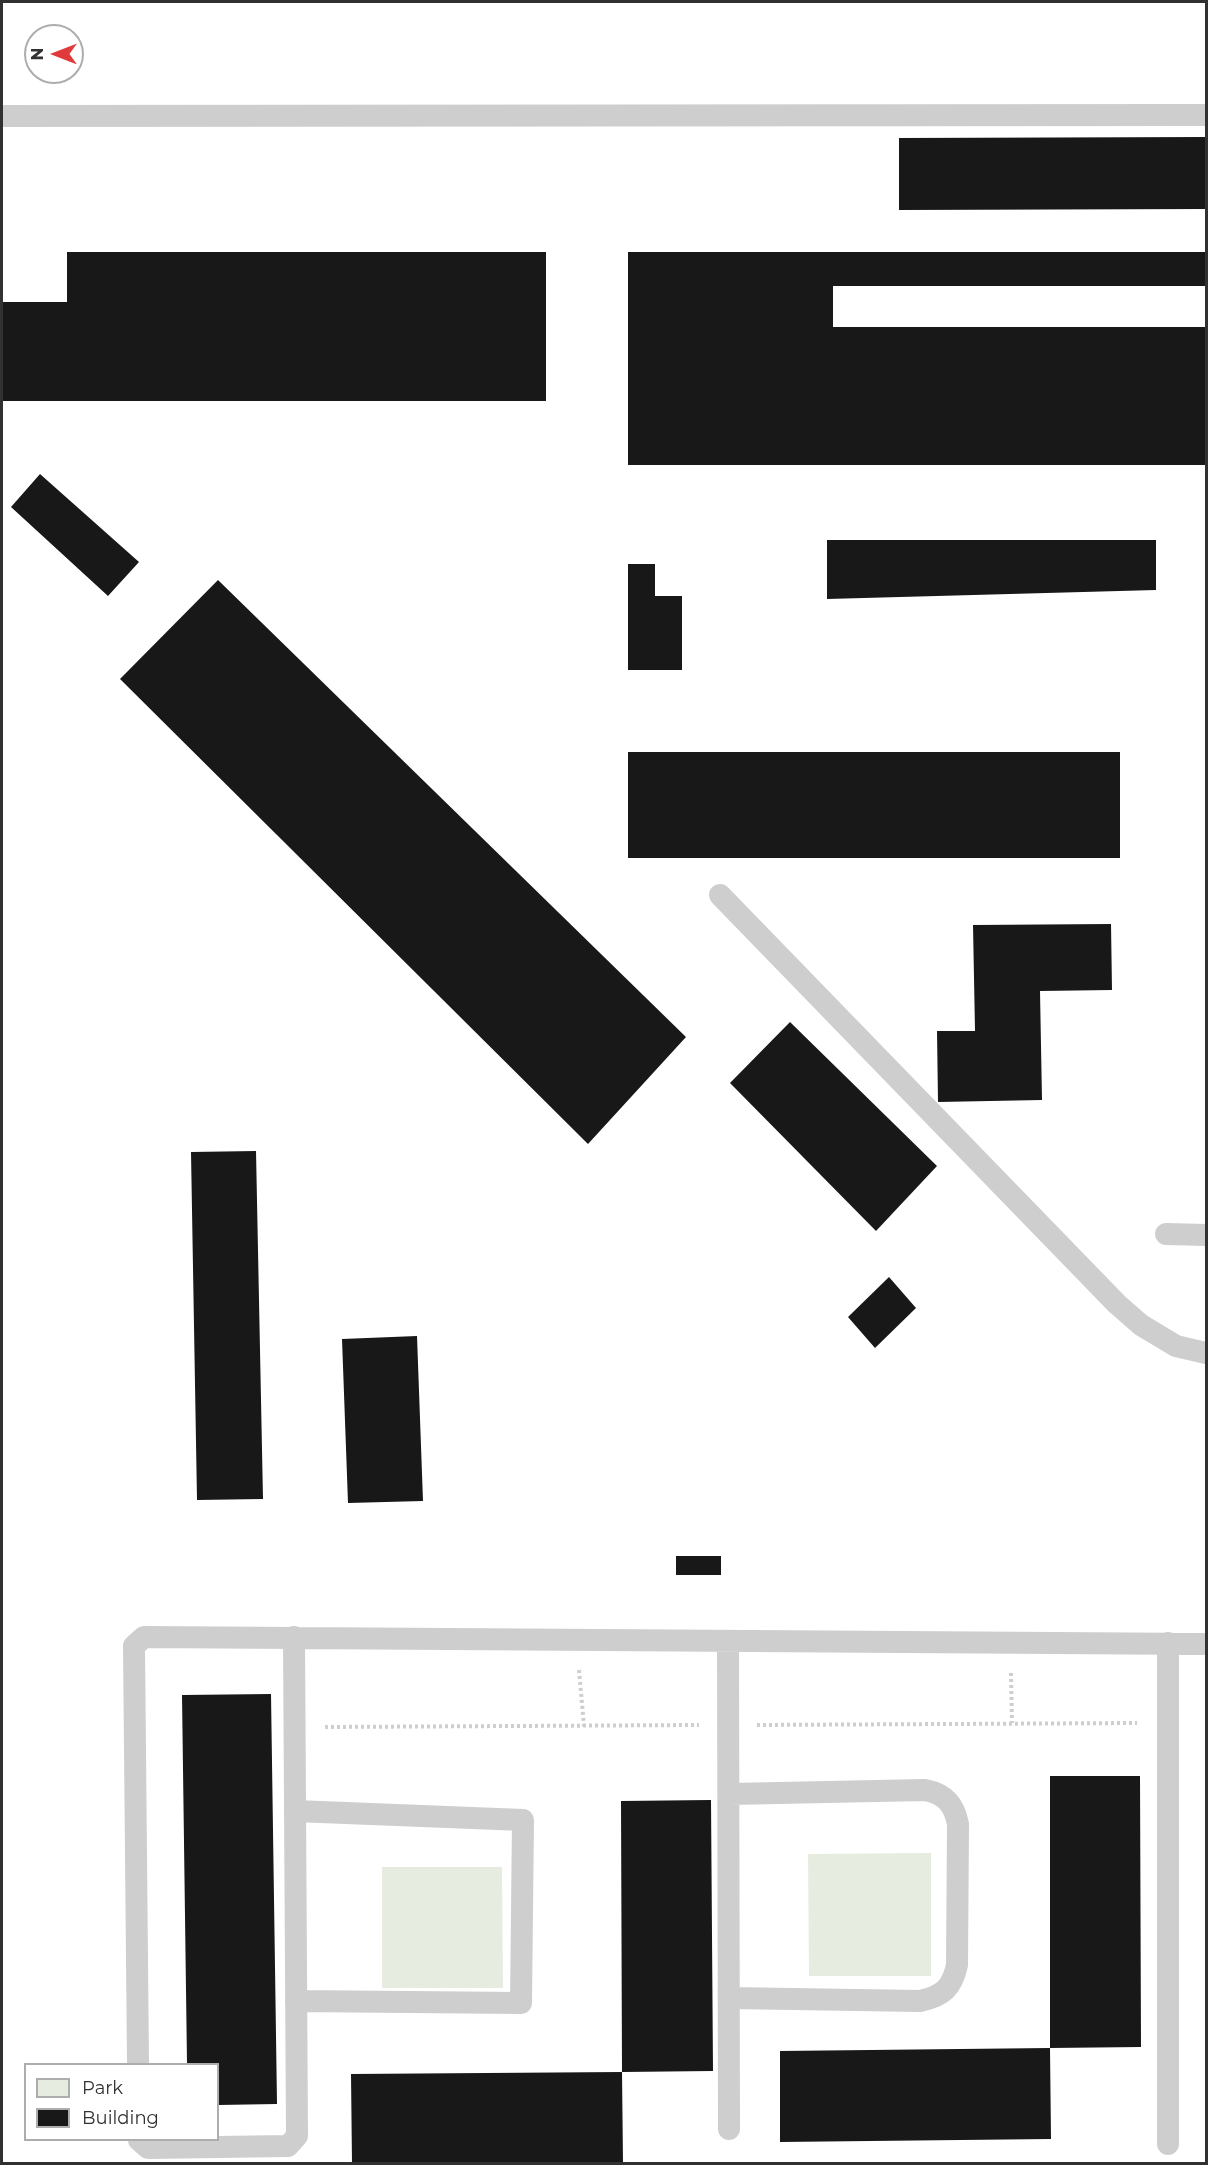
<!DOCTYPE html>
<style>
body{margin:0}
#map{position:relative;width:1208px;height:2165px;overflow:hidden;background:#fff;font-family:Montserrat,sans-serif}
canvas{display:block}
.frame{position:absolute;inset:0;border:3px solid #313131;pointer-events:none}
.legend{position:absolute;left:24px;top:2063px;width:195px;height:78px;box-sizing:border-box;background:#fff;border:2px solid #adadad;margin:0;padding:8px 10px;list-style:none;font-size:18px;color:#313131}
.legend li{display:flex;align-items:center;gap:12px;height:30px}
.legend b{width:30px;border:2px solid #adadad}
.north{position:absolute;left:24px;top:24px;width:60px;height:60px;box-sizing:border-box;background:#fff;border:2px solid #adadad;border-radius:50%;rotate:270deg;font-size:16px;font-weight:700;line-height:24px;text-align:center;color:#313131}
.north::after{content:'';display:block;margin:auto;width:21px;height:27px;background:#e03a3a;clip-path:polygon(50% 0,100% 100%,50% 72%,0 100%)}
</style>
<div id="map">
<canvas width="1208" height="2165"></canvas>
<div class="frame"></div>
<ul class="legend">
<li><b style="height:16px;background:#e6ede0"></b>Park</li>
<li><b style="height:16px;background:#181818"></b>Building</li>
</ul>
<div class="north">N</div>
</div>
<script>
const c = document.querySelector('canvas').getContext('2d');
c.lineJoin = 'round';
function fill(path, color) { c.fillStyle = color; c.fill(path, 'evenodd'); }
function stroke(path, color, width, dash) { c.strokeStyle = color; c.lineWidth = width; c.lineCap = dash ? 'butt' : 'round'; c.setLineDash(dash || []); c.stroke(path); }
const green = new Path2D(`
 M931 1853V1976H809L808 1854Z
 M382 1867H502L503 1988H382Z`);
const building = new Path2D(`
 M1206 137V209L899 210V138Z
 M67 252H546V401H2V302H67Z
 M628 252H1206V286H833V327H1206V465H628Z
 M40 474 139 562 108 596 11 507Z
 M827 540H1156V590L827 599Z
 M628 564H655V596H682V670H628Z
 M218 580 686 1037 588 1144 120 679Z
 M628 752H1120V858H628Z
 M1111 924 1112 990 1040 991 1042 1100 938 1102 937 1031H975L973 925Z
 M790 1022 937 1166 876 1231 730 1083Z
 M256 1151 263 1499 197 1500 191 1152Z
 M889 1277 916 1308 875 1348 848 1317Z
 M417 1336 423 1501 348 1503 342 1339Z
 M676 1556H721V1575H676Z
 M271 1694 277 2104 218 2105V2064H187L182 1695Z
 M1050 1776H1140L1141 2047 1050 2048Z
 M711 1800 713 2071 622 2072 621 1801Z
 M1050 2048 1051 2139 780 2142V2051Z
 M622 2072 623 2163 352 2164 351 2074Z`);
const path = new Path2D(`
 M579 1670 584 1726
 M1011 1673 1012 1723
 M757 1725 1137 1723
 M325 1727 699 1725`);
const lane = new Path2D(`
 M2 116 1206 115
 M720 895 1117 1304 1141 1325 1176 1346 1206 1353
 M1166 1234 1206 1235
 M728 1641 729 2129
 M729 1794 925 1790C945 1794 954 1804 958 1824L957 1965C952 1988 943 1996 920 2001L729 1998
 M295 1811 523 1820 521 2003 296 2001
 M138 2064 134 1646 144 1637 1206 1644
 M139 2140 148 2148 288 2146 297 2136 294 1637
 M1168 2144V1643`);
fill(green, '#e6ede0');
fill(building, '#181818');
stroke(path, '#cecece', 4, [3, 3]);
stroke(lane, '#cecece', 22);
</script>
